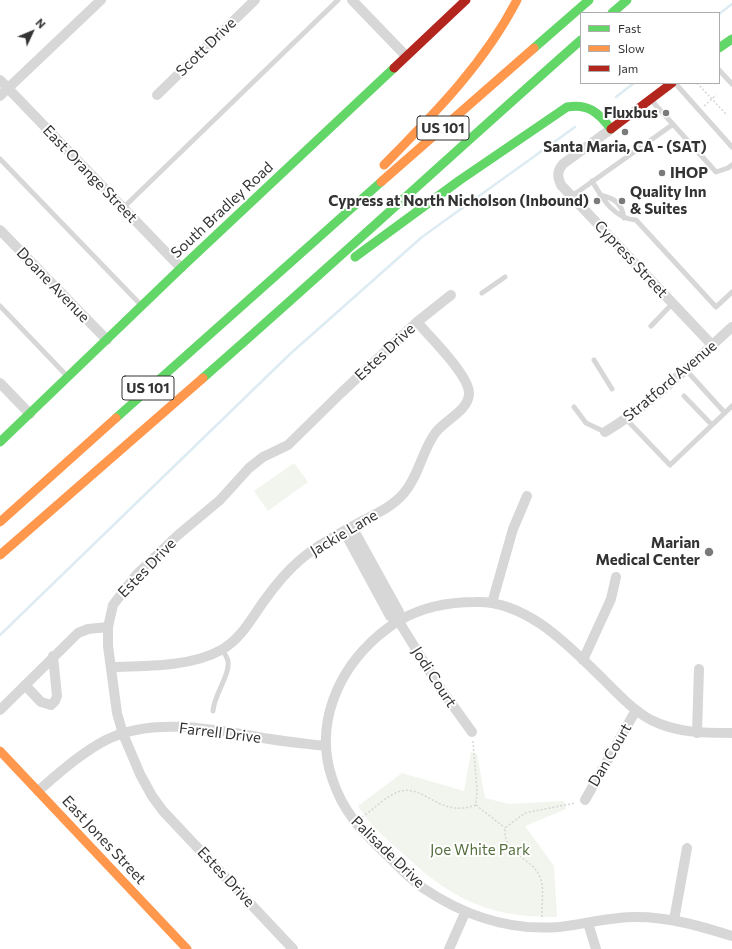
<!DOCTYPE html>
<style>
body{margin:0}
#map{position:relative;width:732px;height:949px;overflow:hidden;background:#fff;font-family:Commissioner,sans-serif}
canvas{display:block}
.legend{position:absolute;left:580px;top:12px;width:140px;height:72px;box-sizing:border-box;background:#fff;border:1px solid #adadad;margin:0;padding:5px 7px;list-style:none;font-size:12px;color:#333}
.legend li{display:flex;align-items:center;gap:8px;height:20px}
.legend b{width:20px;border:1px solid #adadad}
.north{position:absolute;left:12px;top:12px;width:40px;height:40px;-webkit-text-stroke:3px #fff;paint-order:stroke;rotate:46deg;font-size:11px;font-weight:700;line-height:16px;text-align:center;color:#333}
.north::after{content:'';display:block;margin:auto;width:14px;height:18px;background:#333;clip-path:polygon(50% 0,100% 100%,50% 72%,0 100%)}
</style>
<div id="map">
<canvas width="732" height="949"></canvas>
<ul class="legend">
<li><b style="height:5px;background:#63d668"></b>Fast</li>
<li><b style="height:5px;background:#ff974d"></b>Slow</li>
<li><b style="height:5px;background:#b3261e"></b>Jam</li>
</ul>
<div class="north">N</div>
</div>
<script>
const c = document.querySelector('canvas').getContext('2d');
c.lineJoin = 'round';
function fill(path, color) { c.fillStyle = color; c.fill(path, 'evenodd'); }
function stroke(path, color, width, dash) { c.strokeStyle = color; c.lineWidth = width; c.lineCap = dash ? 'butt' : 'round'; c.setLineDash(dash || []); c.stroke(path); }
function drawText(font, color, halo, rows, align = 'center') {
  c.font = font + ' Commissioner,sans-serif'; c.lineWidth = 4; c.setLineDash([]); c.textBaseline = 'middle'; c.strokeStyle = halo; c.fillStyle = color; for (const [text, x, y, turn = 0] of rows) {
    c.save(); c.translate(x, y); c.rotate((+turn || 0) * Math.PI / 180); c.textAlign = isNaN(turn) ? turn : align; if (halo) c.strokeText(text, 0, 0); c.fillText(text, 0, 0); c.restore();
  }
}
const green = new Path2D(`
 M294 463 308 482 268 511 254 491Z
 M471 752 477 754 485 798 509 804 564 801 566 809 525 826 554 866 557 917C487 918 450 898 400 851 384 837 369 824 358 806L402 773 464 791Z`);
const stream = new Path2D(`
 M719 14 732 4
 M616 97 634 83
 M0 635 290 354 422 237 575 127`);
const path = new Path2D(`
 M697 83 726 114
 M704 106 716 95
 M473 741 477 790 476 805
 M476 805 505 828
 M362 817C374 809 385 797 398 792 424 782 438 819 476 805
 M542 917C541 904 545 890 540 877 531 856 503 856 505 828L525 813 575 803`);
const lane = new Path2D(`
 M719 70 732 84
 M675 83 732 147
 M652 101 716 172 728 168 732 165
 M0 159 141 305
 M592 181C602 198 614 219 636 220L716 307 732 292
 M600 195C614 198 622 203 624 218
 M572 196 672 125
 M123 208 338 0
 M482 293 505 277
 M0 306 68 377
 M651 326 673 303
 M594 360 612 389
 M686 370 725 413
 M684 396 712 425
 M574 407 586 423 605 432
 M626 419 670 465 732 406
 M213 711C214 694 230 676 228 661 227 657 224 653 222 649`);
const street = new Path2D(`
 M352 0 406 56
 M0 80 181 268
 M157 95 255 0
 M0 96 101 0
 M611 129 563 164C557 171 557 176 561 185L712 345
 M0 230 107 340
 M0 383 30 414
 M605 432C653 403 691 364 732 327
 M352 527 399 612 398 620
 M344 531 390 616 398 620 438 685 472 732
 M492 603 513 529 527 496
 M583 660 611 599 616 577
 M111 667C145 666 191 667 221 650 241 639 251 619 264 601 274 587 286 572 300 560 319 544 342 532 364 520 378 513 393 506 404 493 419 476 422 450 436 432 445 420 468 411 469 394 470 376 430 337 417 322
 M25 685 41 702 51 705 55 701 57 696 53 656
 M0 710 78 633 88 629 108 627
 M697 733 699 669
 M732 733C704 733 677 733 651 720 633 710 619 695 604 680 570 647 527 600 475 602 449 602 423 607 400 620 392 624 386 630 379 635 338 670 314 724 332 778 343 813 363 832 388 856 399 867 410 879 423 888 463 915 509 931 559 927 584 924 610 917 636 917 670 917 700 926 732 936
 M38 791C59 773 81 753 106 740 149 718 207 728 253 736 277 741 301 743 325 746
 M585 800 636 710
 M674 920 687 848
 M588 923 596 949
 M293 949 163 811 152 796 140 774 123 734 117 713 108 646V627L113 605 137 574 178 535 220 500 249 468 263 457 288 445 341 393 417 322 451 295
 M449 949 465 913`);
const fast = new Path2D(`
 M612 13 627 0
 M534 48 589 0
 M719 48 732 39
 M355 257 460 180 567 107C588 103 599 113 611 129
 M203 378C330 267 454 152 581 40
 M116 418 381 182
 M0 442 181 268 394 68`);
const slow = new Path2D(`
 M384 165C434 114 484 64 517 0
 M381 182 534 48
 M0 522 116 418
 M0 555 203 378
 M0 751 187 949`);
const jam = new Path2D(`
 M394 68 466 0
 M611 129 672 83`);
const markers = [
 [666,113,4,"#7a7a7a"],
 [625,132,4,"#7a7a7a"],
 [662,173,4,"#7a7a7a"],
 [597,201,4,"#7a7a7a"],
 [622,201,4,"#7a7a7a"],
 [709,552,5,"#7a7a7a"]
];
const shields = [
 [443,128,52],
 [148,388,52]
];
const shieldNames = [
 ["US 101",443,128],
 ["US 101",148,388]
];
const streetNames = [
 ["Scott Drive",206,47,-44],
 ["East Orange Street",90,174,46],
 ["South Bradley Road",222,210,-43],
 ["Cypress Street",631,259,47],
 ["Doane Avenue",53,285,46],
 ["Estes Drive",385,352,-43],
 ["Stratford Avenue",670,381,-40],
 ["Jackie Lane",344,533,-31],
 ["Estes Drive",147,568,-46],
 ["Jodi Court",434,677,57],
 ["Farrell Drive",220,733,7],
 ["Dan Court",610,755,-60],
 ["East Jones Street",104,840,47],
 ["Palisade Drive",388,852,44],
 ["Estes Drive",226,877,47]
];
const poiNames = [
 ["Fluxbus",658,113],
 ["Santa Maria, CA - (SAT)",625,147,"center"],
 ["IHOP",670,173,"left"],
 ["Quality Inn",630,192,"left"],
 ["& Suites",630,209,"left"],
 ["Cypress at North Nicholson (Inbound)",589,201],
 ["Marian",700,543],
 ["Medical Center",700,560]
];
const parkNames = [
 ["Joe White Park",480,850]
];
fill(green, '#f1f5ed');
stroke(stream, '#ddebf3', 2.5);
stroke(path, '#d6d6d6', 1.5, [2, 2]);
stroke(lane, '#d7d7d7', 5);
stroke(street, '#d7d7d7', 10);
stroke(fast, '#63d668', 9);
stroke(slow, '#ff974d', 9);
stroke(jam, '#b3261e', 9);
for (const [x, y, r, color] of markers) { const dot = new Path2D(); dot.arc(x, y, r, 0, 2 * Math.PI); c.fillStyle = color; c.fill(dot); stroke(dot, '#fff', 1.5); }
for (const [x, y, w] of shields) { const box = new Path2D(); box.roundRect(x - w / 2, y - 12, w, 24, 3); c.fillStyle = '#fff'; c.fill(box); stroke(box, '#333', 1); }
drawText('bold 14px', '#333', null, shieldNames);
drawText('15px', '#333', '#fff', streetNames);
drawText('bold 15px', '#333', '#fff', poiNames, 'right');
drawText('15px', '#56703f', '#fff', parkNames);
</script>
